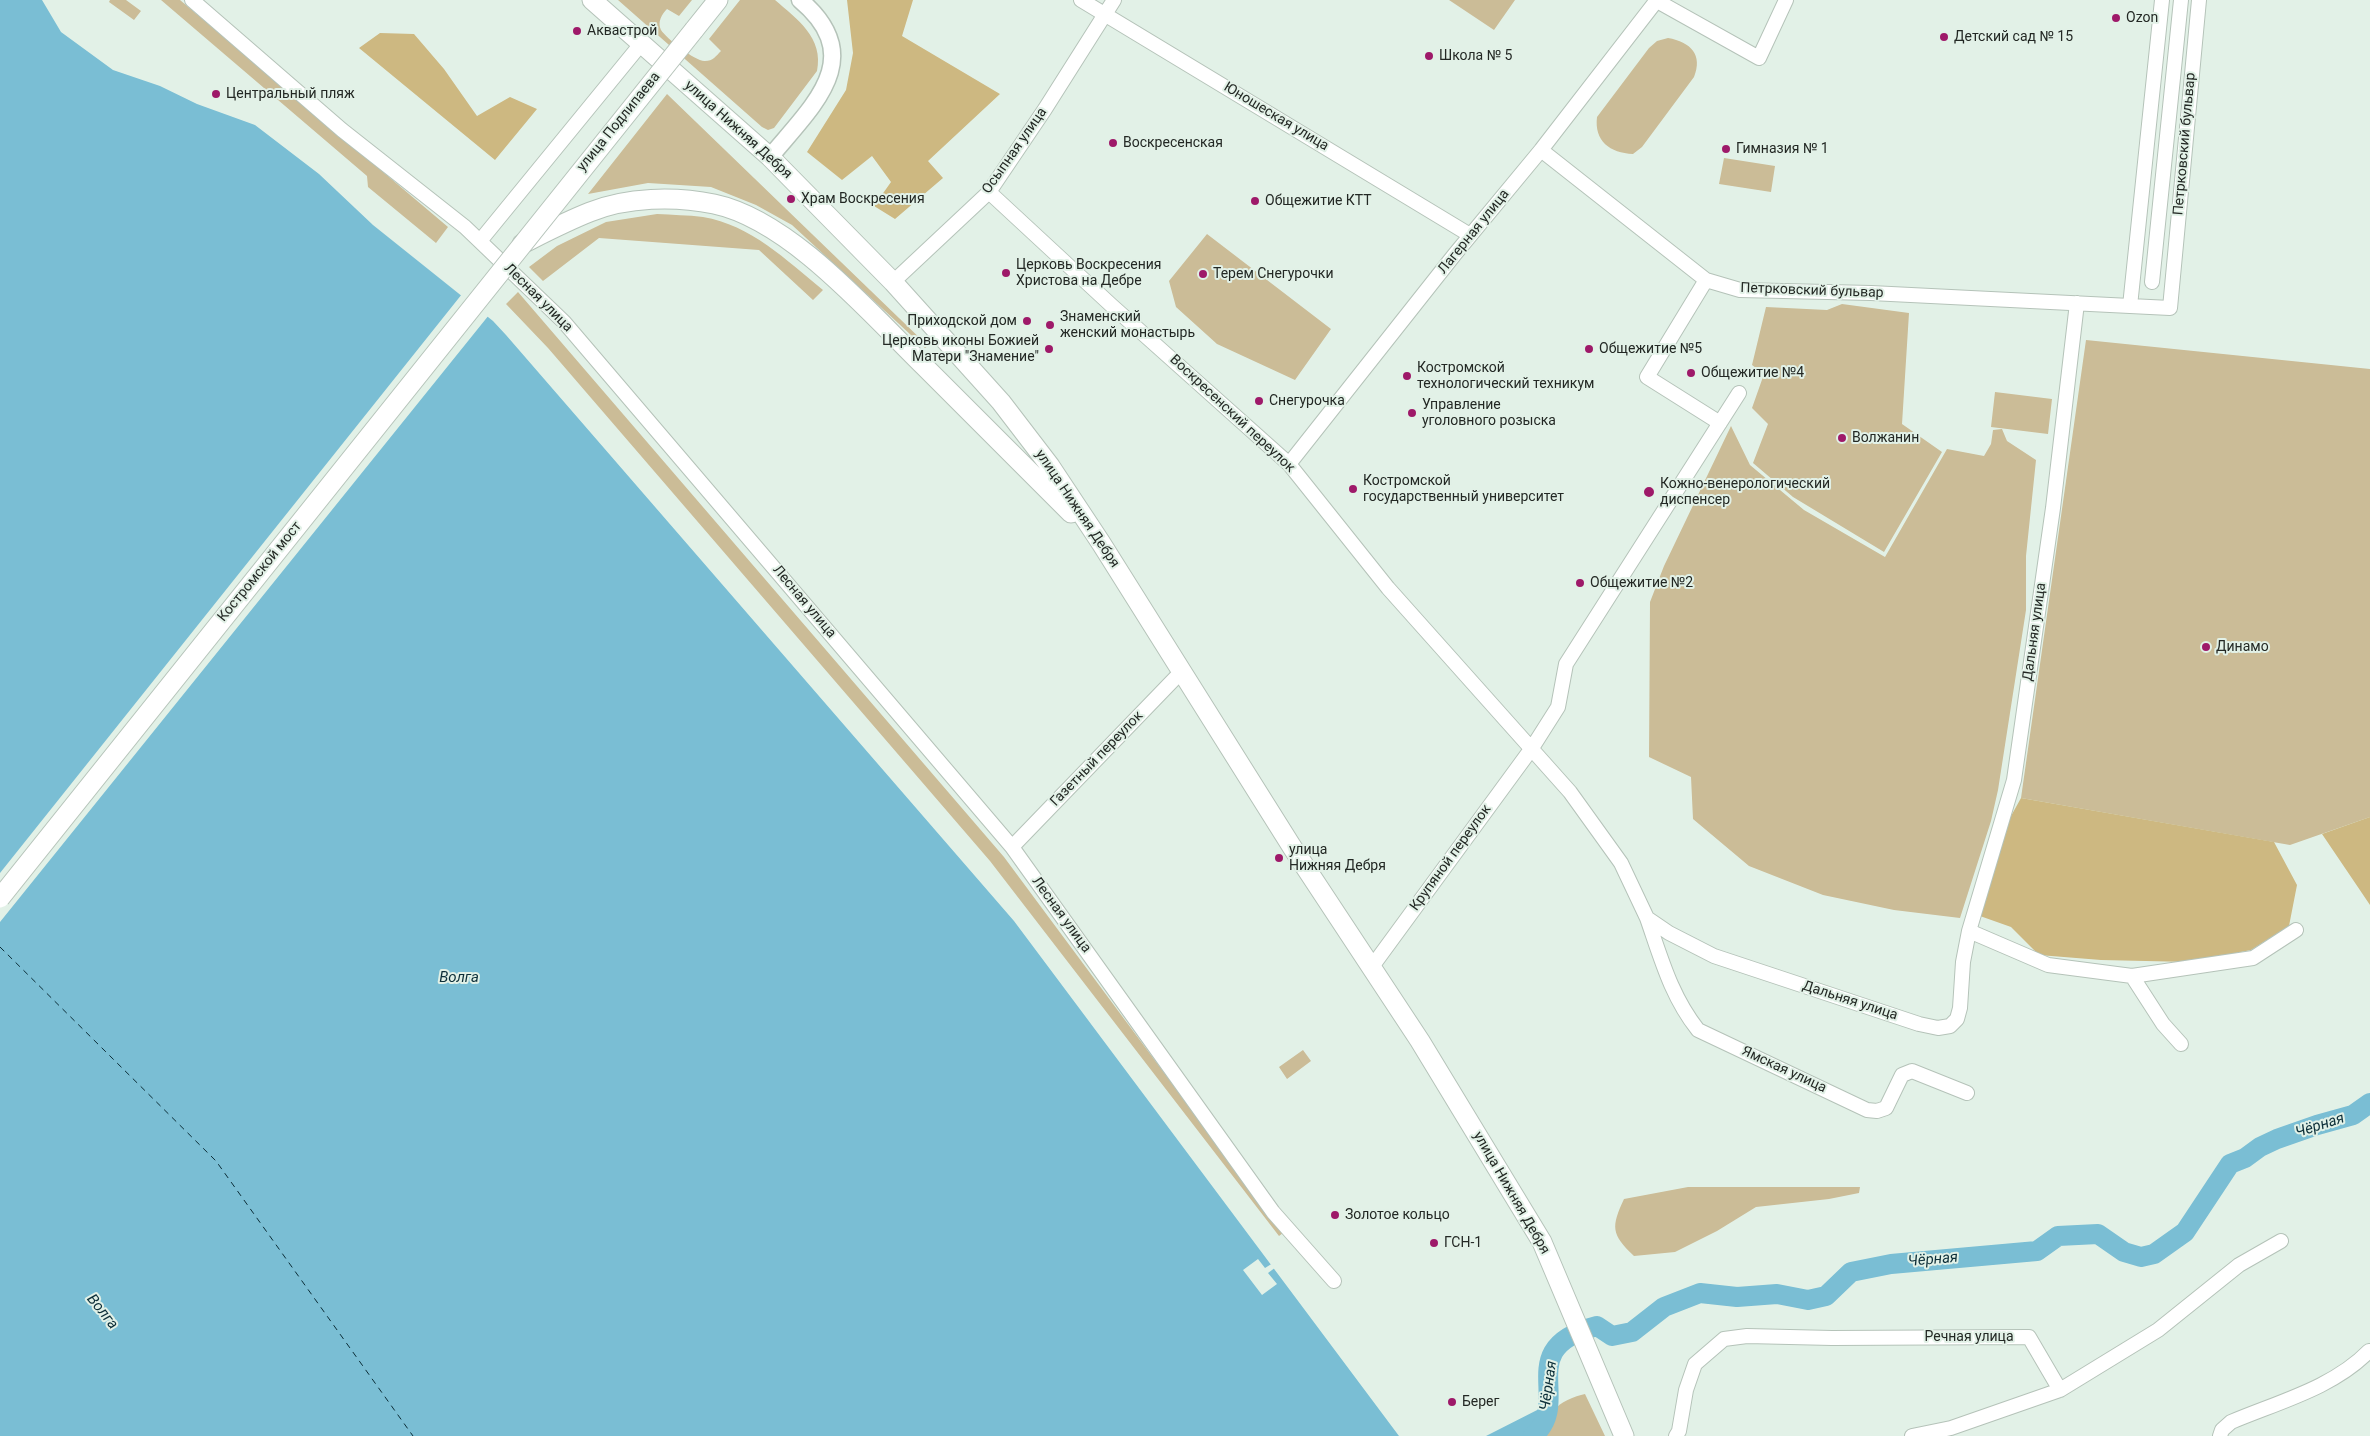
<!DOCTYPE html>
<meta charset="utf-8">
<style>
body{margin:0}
canvas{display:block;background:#e2f1e7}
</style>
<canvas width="2370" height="1436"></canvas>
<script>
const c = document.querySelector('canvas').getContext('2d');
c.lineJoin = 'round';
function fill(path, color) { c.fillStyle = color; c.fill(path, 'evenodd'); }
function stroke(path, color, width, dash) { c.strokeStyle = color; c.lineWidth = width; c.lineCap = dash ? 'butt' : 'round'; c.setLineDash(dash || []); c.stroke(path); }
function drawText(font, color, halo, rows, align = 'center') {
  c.font = font + ' Roboto,sans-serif'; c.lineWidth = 4; c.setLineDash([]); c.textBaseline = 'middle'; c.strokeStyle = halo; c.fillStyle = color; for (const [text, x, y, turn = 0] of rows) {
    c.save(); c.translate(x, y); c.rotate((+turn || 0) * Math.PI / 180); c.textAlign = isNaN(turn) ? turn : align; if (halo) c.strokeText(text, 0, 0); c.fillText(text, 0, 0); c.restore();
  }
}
const green = new Path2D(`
 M110 0H126L141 11 134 20 109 2Z
 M161 0H180L448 227 436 243 368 187 367 176Z
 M618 0H692L679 16 667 9C662 14 657 22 661 30 666 38 696 62 705 61 713 61 716 56 721 51L709 39 740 0H775C797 19 824 38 817 71L774 128 768 130 762 127Z
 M1449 0H1515L1494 30Z
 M1668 38C1691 42 1703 55 1694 77L1642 147 1633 154C1610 153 1594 141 1597 117L1649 48 1657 41Z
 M667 94 928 346 925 348 792 225 756 205 711 187 648 183 588 194Z
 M1724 158 1775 166 1771 192 1719 184Z
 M657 214C672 215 688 215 703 217 751 225 786 260 823 290L813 300 759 250 599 238 543 281 529 267 557 246 606 222Z
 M1207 234 1331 329 1295 380 1217 344 1176 307 1169 281Z
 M518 292 1004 857 1283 1233 1279 1236 990 861 548 348 506 304Z
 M1842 304 1909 313 1902 424 1942 452 1884 552 1793 497 1753 463 1768 424 1752 408 1764 374 1752 365 1766 307 1827 310Z
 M2086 340 2370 369V817L2290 845 2021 798Z
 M1995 392 2052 399 2048 434 1991 427Z
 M1731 426 1750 465 1804 510 1885 557 1947 449 1984 456 1991 444 1993 430 2002 429 2007 441 2036 460 2026 556V610L1998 790 1991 821 1960 918 1894 910 1823 895 1749 866 1693 819 1691 777 1649 757 1650 602 1664 566Z
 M1303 1050 1311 1061 1287 1079 1279 1067Z
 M1688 1187H1860L1859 1193 1829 1199 1756 1207 1717 1231 1675 1252 1634 1256C1611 1234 1611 1227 1624 1199Z
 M1585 1394 1605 1436H1540C1546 1428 1549 1420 1554 1411 1559 1402 1575 1396 1585 1394Z`);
const forest = new Path2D(`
 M847 0H913L902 36 1000 94 928 161 943 178 895 219 874 206 891 182 872 156 842 180 807 152 846 90 853 53Z
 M380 33 414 34 444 69 477 116 510 97 537 109 495 160 359 48Z
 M2021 798 2274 842 2297 885 2289 926 2251 950 2190 962 2101 960 2039 955 2011 927 1980 916 2006 825Z
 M2370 817V905L2322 834Z`);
const water = new Path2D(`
 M0 0H42L61 32 113 70 160 86 197 104 255 125 319 174 373 225 493 321 506 335 1014 921 1399 1436H0Z
 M1549 1404 1554 1409 1549 1423 1540 1436H1486Z`);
const pier = new Path2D(`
 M462 294 489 315 0 922V873Z
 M1258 1259 1265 1268 1273 1263 1276 1267 1268 1273 1277 1284 1262 1295 1243 1270Z`);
const river = new Path2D(`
 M1533 1436C1574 1401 1511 1348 1597 1326L1612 1336 1632 1332 1664 1307 1700 1293 1737 1297 1777 1294 1808 1300 1826 1296 1851 1272 1891 1264 2037 1251 2058 1236 2098 1234 2124 1252 2141 1257 2154 1254 2185 1232 2230 1164 2245 1158 2260 1147 2277 1139 2317 1125 2353 1115 2370 1103`);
const ferry = new Path2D(`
 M0 947 216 1161 413 1436`);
const minor = new Path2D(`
 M192 0 342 130 465 227 564 322 1012 847 1273 1212 1334 1281
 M1081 0 1470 235
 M1657 1 1759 58 1786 0
 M1541 150 1706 280 1740 290 1871 293 2170 308 2199 0
 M989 192 1111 305 1289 464 1388 588 1570 792 1621 863 1647 918 1669 933 1714 956 1919 1024 1938 1028 1950 1026 1957 1019 1960 1008 1963 962 1969 931 2014 780 2053 508 2077 303
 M480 241 641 44
 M1706 280 1647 377 1720 423
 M893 282 989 192 1045 109 1114 0
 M2152 282 2181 0
 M2130 306 2162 0
 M1289 464 1455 254 1541 150 1657 0
 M1012 847 1182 671
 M1647 918C1661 958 1671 996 1698 1030L1867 1110 1877 1111 1886 1108 1902 1075 1912 1071 1967 1093
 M1969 931 2048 965 2132 976 2253 958 2296 930
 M1371 968 1532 748 1558 707 1566 664 1739 393
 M2132 976 2163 1024 2181 1044
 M1676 1436 1679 1431 1686 1390 1695 1364 1724 1339 1747 1336 1832 1338 2029 1337 2060 1390 2158 1330 2239 1265 2281 1241
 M1912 1436 1951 1428 2060 1390
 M2220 1436 2222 1430 2231 1422C2278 1402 2333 1388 2369 1351`);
const major = new Path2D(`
 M770 157C812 106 869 58 800 0`);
const highway = new Path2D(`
 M592 0 770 157 893 282 1001 402 1050 466 1101 543 1292 847 1420 1041 1542 1242 1624 1436
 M694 30 718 0
 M522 244C544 233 567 221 590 212 627 197 675 196 714 204 790 220 869 312 924 366 973 415 1022 464 1071 513`);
const highwayBridge = new Path2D(`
 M0 898 694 30`);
const markers = [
 [2116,18,5,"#9e1969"],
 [577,31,5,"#9e1969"],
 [1944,37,5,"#9e1969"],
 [1429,56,5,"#9e1969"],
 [216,94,5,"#9e1969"],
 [1113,143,5,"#9e1969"],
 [1726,149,5,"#9e1969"],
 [791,199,5,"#9e1969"],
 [1255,201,5,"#9e1969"],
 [1006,273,5,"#9e1969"],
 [1203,274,5,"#9e1969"],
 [1027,321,5,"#9e1969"],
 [1050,325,5,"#9e1969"],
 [1049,349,5,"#9e1969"],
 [1589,349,5,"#9e1969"],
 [1691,373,5,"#9e1969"],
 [1407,376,5,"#9e1969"],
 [1259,401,5,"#9e1969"],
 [1412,413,5,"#9e1969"],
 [1842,438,5,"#9e1969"],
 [1353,489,5,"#9e1969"],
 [1649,492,6,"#9e1969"],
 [1580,583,5,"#9e1969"],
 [2206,647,5,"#9e1969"],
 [1279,858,5,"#9e1969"],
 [1335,1215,5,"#9e1969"],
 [1434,1243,5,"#9e1969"],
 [1452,1402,5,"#9e1969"]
];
const poiNames = [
 ["Ozon",2126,18],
 ["Аквастрой",587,31],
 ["Детский сад № 15",1954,37],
 ["Школа № 5",1439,56],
 ["Центральный пляж",226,94],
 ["Воскресенская",1123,143],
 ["Гимназия № 1",1736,149],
 ["Храм Воскресения",801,199],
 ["Общежитие КТТ",1265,201],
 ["Церковь Воскресения",1016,265],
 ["Христова на Дебре",1016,281],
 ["Терем Cнегурочки",1213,274],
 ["Знаменский",1060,317],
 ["женский монастырь",1060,333],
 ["Приходской дом",1017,321,"right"],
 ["Церковь иконы Божией",1039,341,"right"],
 ["Матери \"Знамение\"",1039,357,"right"],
 ["Общежитие №5",1599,349],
 ["Костромской",1417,368],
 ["технологический техникум",1417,384],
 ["Общежитие №4",1701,373],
 ["Снегурочка",1269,401],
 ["Управление",1422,405],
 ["уголовного розыска",1422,421],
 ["Волжанин",1852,438],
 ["Костромской",1363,481],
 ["государственный университет",1363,497],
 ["Кожно-венерологический",1660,484],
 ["диспенсер",1660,500],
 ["Общежитие №2",1590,583],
 ["Динамо",2216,647],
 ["улица",1289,850],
 ["Нижняя Дебря",1289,866],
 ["Золотое кольцо",1345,1215],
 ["ГСН-1",1444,1243],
 ["Берег",1462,1402]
];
const streetNames = [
 ["Юношеская улица",1276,117,31],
 ["улица Подлипаева",619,122,-51],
 ["улица Нижняя Дебря",738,130,42],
 ["Петрковский бульвар",2185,144,-85],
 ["Осыпная улица",1015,151,-55],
 ["Лагерная улица",1474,232,-51],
 ["Петрковский бульвар",1812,291,2],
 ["Лесная улица",538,298,45],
 ["Воскресенский переулок",1232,414,43],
 ["улица Нижняя Дебря",1077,509,56],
 ["Костромской мост",260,572,-51],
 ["Лесная улица",804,602,50],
 ["Дальняя улица",2035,632,-82],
 ["Газетный переулок",1097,759,-46],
 ["Крупяной переулок",1451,858,-54],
 ["Лесная улица",1061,915,54],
 ["Дальняя улица",1850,1001,18],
 ["Ямская улица",1784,1070,25],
 ["улица Нижняя Дебря",1511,1193,60],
 ["Речная улица",1969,1337]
];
const waterNames = [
 ["Волга",459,978],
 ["Чёрная",2320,1126,-18],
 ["Чёрная",1933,1260,-5],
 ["Волга",102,1312,51],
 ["Чёрная",1549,1386,-82]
];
fill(green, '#cbbc97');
fill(forest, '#cdb881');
fill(water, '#7abed4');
fill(pier, '#e2f1e7');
stroke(river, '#7abed4', 20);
stroke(ferry, '#0c2e38', 1, [6, 5]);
stroke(minor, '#b5c3b9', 16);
stroke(major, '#b5c3b9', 19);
stroke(highway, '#b5c3b9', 21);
stroke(minor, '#fff', 14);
stroke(major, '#fff', 16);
stroke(highway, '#fff', 19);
stroke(highwayBridge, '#b5c3b9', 21, []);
stroke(highwayBridge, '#fff', 19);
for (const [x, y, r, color] of markers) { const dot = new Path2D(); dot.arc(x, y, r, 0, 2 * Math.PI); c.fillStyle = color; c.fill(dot); stroke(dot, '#e2f1e7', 2); }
drawText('14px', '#232824', '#e2f1e7', poiNames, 'left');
drawText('14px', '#232824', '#e2f1e7', streetNames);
drawText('italic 15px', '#0c2e38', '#e2f1e7', waterNames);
</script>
